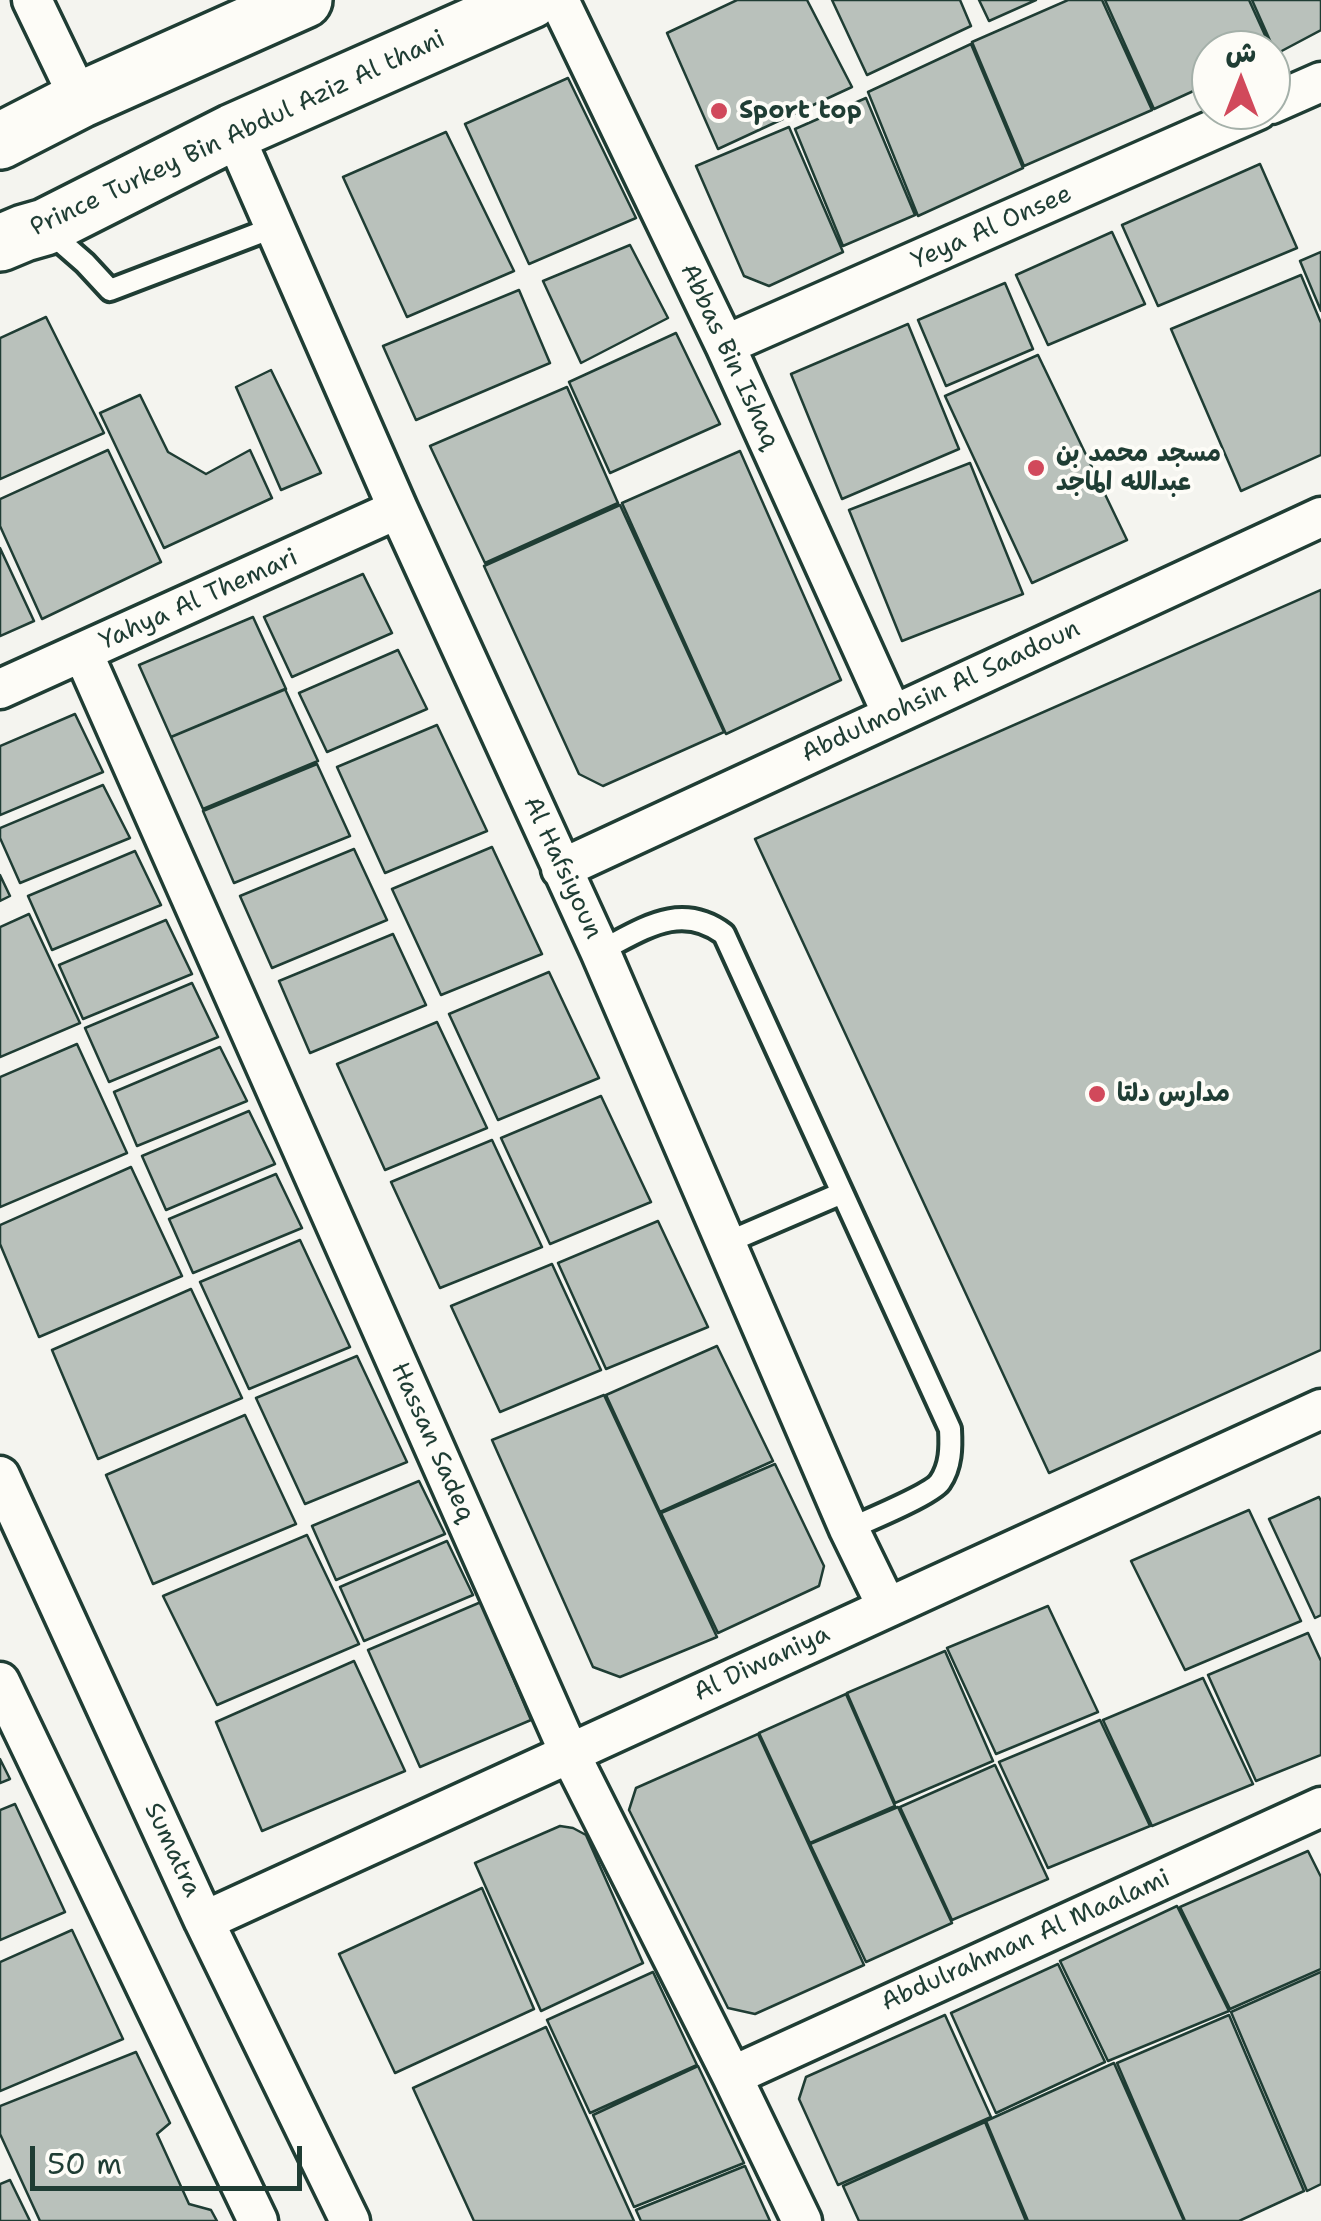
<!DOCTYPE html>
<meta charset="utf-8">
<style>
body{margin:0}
#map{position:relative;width:1321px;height:2221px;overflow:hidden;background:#f4f4ef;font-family:"Shantell Sans","Playpen Sans Arabic",sans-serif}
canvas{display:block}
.north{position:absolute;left:1191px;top:30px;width:100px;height:100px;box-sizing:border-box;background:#fdfcf7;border:2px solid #a4b0a9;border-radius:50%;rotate:0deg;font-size:28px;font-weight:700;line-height:40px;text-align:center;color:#1f3d34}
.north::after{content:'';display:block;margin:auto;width:35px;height:45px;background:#d1495b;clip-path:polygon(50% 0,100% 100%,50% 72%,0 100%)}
.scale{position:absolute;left:30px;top:2146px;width:272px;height:45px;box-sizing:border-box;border:5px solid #1f3d34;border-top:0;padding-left:12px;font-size:30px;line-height:35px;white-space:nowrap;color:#1f3d34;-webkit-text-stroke:8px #fdfcf7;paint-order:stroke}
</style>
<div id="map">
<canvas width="1321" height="2221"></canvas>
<div class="north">ش</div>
<div class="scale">50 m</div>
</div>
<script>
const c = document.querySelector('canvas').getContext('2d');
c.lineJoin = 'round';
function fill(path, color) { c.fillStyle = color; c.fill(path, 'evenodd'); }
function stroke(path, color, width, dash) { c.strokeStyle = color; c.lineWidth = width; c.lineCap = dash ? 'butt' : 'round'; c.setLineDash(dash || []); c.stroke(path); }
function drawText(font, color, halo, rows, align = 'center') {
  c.font = font + ' "Shantell Sans","Playpen Sans Arabic",sans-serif'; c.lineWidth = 8; c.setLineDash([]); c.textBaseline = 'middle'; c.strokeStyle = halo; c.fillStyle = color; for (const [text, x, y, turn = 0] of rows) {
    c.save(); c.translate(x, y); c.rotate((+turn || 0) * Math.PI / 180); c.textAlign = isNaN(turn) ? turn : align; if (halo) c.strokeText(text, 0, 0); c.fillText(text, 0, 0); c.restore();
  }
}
const building = new Path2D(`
 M737 0H807L852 87 718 149 667 33Z
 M832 0H960L971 26 867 75Z
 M979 0H1036L989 21Z
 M1068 0H1102L1152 110 1024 166 972 42Z
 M1105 0H1249L1274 55 1271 56V50H1211V83L1154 109Z
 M1252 0H1321V30L1276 54Z
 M971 44 1023 168 918 216 868 92Z
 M568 78 636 218 529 264 465 124Z
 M866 98 915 215 843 246 795 129Z
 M789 127 843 252 769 286 744 276 696 166Z
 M446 132 514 271 407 317 343 177Z
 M1260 164 1297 248 1158 306 1122 225Z
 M1112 232 1145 304 1048 345 1016 275Z
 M630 245 668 318 581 363 543 281Z
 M1321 252V311L1300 261Z
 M1301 275 1321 323V455L1241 491 1171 329Z
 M1005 283 1033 349 946 386 918 320Z
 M519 290 550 363 416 420 383 346Z
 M46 317 104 433 0 479V338Z
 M908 324 959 449 842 499 791 374Z
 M676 333 720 424 610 473 569 382Z
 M1038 355 1127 540 1032 583 945 396Z
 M271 370 321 473 281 490 236 387Z
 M567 387 618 503 485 563 430 446Z
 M140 395 168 452 206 474 250 450 272 498 164 548 100 413Z
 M108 450 161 562 42 619 0 526V499Z
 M740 451 841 680 726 734 622 503Z
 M970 463 1023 594 902 641 849 510Z
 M620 505 724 732 603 786 579 774 484 566Z
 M0 548 34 621 0 636Z
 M363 574 392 633 292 677 264 617Z
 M1321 590V1350L1049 1473 755 839Z
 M253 617 286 689 171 737 139 665Z
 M398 650 427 709 327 752 299 693Z
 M285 689 318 761 203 809 171 737Z
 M75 714 103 772 0 815V746Z
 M437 725 487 831 385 873 337 767Z
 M317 764 350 836 234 883 203 811Z
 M103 785 130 838 20 883 0 838V828Z
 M492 847 542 954 441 995 392 889Z
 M354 849 387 920 272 968 240 896Z
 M135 851 161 905 52 950 28 896Z
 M0 875 10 896 0 901Z
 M29 914 80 1023 0 1057V927Z
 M166 920 192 974 83 1019 59 965Z
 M393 934 426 1005 310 1053 279 981Z
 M549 972 599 1078 498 1120 449 1014Z
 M192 983 218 1037 109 1082 85 1028Z
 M437 1022 487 1128 385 1170 337 1064Z
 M77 1044 127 1153 0 1207V1077Z
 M220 1047 247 1101 137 1146 114 1092Z
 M601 1096 651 1202 550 1244 501 1138Z
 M249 1111 275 1164 166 1210 142 1156Z
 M492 1140 542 1247 440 1288 391 1182Z
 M131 1167 182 1276 39 1337 0 1244V1225Z
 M276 1174 302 1228 193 1273 169 1219Z
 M658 1221 708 1327 606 1369 558 1263Z
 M300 1240 350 1347 249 1389 200 1282Z
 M552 1264 601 1370 500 1412 451 1306Z
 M191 1289 242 1398 98 1459 52 1350Z
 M717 1346 773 1461 660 1512 606 1395Z
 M357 1356 407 1462 305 1504 256 1398Z
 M604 1395 717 1637 620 1677 593 1667 492 1440Z
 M245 1415 296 1524 153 1584 106 1475Z
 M775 1464 824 1566 819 1586 718 1633 661 1513Z
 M419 1481 445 1534 336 1580 312 1526Z
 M1319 1497 1321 1501V1615L1315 1618 1269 1519Z
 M1249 1510 1301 1621 1185 1670 1131 1561Z
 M307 1535 359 1644 217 1705 163 1596Z
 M447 1541 473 1595 364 1641 340 1587Z
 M481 1602 531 1720 420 1767 368 1650Z
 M1048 1606 1098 1712 996 1754 947 1648Z
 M1308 1633 1321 1661V1755L1256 1781 1208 1675Z
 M945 1651 993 1761 895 1803 847 1693Z
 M354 1661 405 1771 262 1831 216 1722Z
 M1203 1678 1253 1784 1152 1826 1103 1720Z
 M846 1694 895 1806 810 1843 759 1733Z
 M1100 1720 1150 1826 1048 1868 999 1762Z
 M758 1734 864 1965 755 2014 728 2008 629 1810 636 1788Z
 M0 1759 10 1779 0 1783Z
 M995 1765 1048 1879 952 1920 900 1807Z
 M15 1804 65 1912 0 1940V1810Z
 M898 1807 952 1923 866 1962 810 1844Z
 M560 1826 573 1828 586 1835 643 1963 541 2011 475 1863Z
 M1308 1851 1321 1877V1969L1230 2009 1180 1907Z
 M482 1888 534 2009 395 2073 339 1954Z
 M1177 1906 1229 2011 1108 2061 1060 1961Z
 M72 1930 123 2039 0 2091V1962Z
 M1058 1964 1105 2062 996 2113 951 2013Z
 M653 1972 697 2065 590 2113 547 2020Z
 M1321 1972V2184L1307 2191 1231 2012Z
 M945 2015 991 2117 838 2185 799 2099 806 2077Z
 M1229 2015 1304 2191 1239 2221H1185L1117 2063Z
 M546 2027 634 2221H474L413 2088Z
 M136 2052 170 2123 157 2134 189 2204 211 2210 217 2221H40L0 2134V2106Z
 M1114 2063 1184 2221H1028L986 2121Z
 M698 2066 744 2163 634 2207 593 2115Z
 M985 2122 1026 2221H859L843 2186Z
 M745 2166 770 2221H641L636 2210Z
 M10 2180 30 2221H0V2184Z`);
const lane = new Path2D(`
 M46 229 85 263 110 290 275 227
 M600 951C642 930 680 901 724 934L950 1429C951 1447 951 1466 940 1482 932 1494 867 1521 849 1529
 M728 1242 842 1193`);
const street = new Path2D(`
 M32 0 80 100
 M559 0 725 345 892 714
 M1271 104 1321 82
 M233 132 398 509 600 951 849 1529 887 1607
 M725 345 1258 110
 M83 653 569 1752 732 2076 802 2221
 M0 689 398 509
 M561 869 1321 517
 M0 1476 204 1921 350 2221
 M0 1682 258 2221
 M204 1921 1321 1409
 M732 2076 1321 1807`);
const secondary = new Path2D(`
 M0 141 80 100 304 0
 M0 243 24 233 45 227 233 132 531 0`);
const markers = [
 [719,111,10,"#d1495b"],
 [1036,468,10,"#d1495b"],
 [1097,1094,10,"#d1495b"]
];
const poiNames = [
 ["Sport top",739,111],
 ["مسجد محمد بن",1056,454],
 ["عبدالله الماجد",1056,483],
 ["مدارس دلتا",1117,1094]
];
const streetNames = [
 ["Prince Turkey Bin Abdul Aziz Al thani",238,134,-25],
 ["Yeya Al Onsee",992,228,-24],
 ["Abbas Bin Ishaq",729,356,65],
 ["Yahya Al Themari",199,600,-24],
 ["Abdulmohsin Al Saadoun",941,692,-25],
 ["Al Hafsiyoun",562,868,65],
 ["Hassan Sadeq",432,1442,66],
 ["Al Diwaniya",762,1664,-25],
 ["Sumatra",172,1850,65],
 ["Abdulrahman Al Maalami",1026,1941,-24]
];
fill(building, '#b9c1bb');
stroke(building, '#1f3d34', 2.5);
stroke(lane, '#1f3d34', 28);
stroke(street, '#1f3d34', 45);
stroke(secondary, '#1f3d34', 62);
stroke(lane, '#fdfcf7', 20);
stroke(street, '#fdfcf7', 38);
stroke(secondary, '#fdfcf7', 55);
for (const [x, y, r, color] of markers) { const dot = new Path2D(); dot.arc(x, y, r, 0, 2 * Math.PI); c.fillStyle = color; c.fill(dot); stroke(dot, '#fdfcf7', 4); }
drawText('bold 25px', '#1f3d34', '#fdfcf7', poiNames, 'left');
drawText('25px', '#1f3d34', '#fdfcf7', streetNames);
</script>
